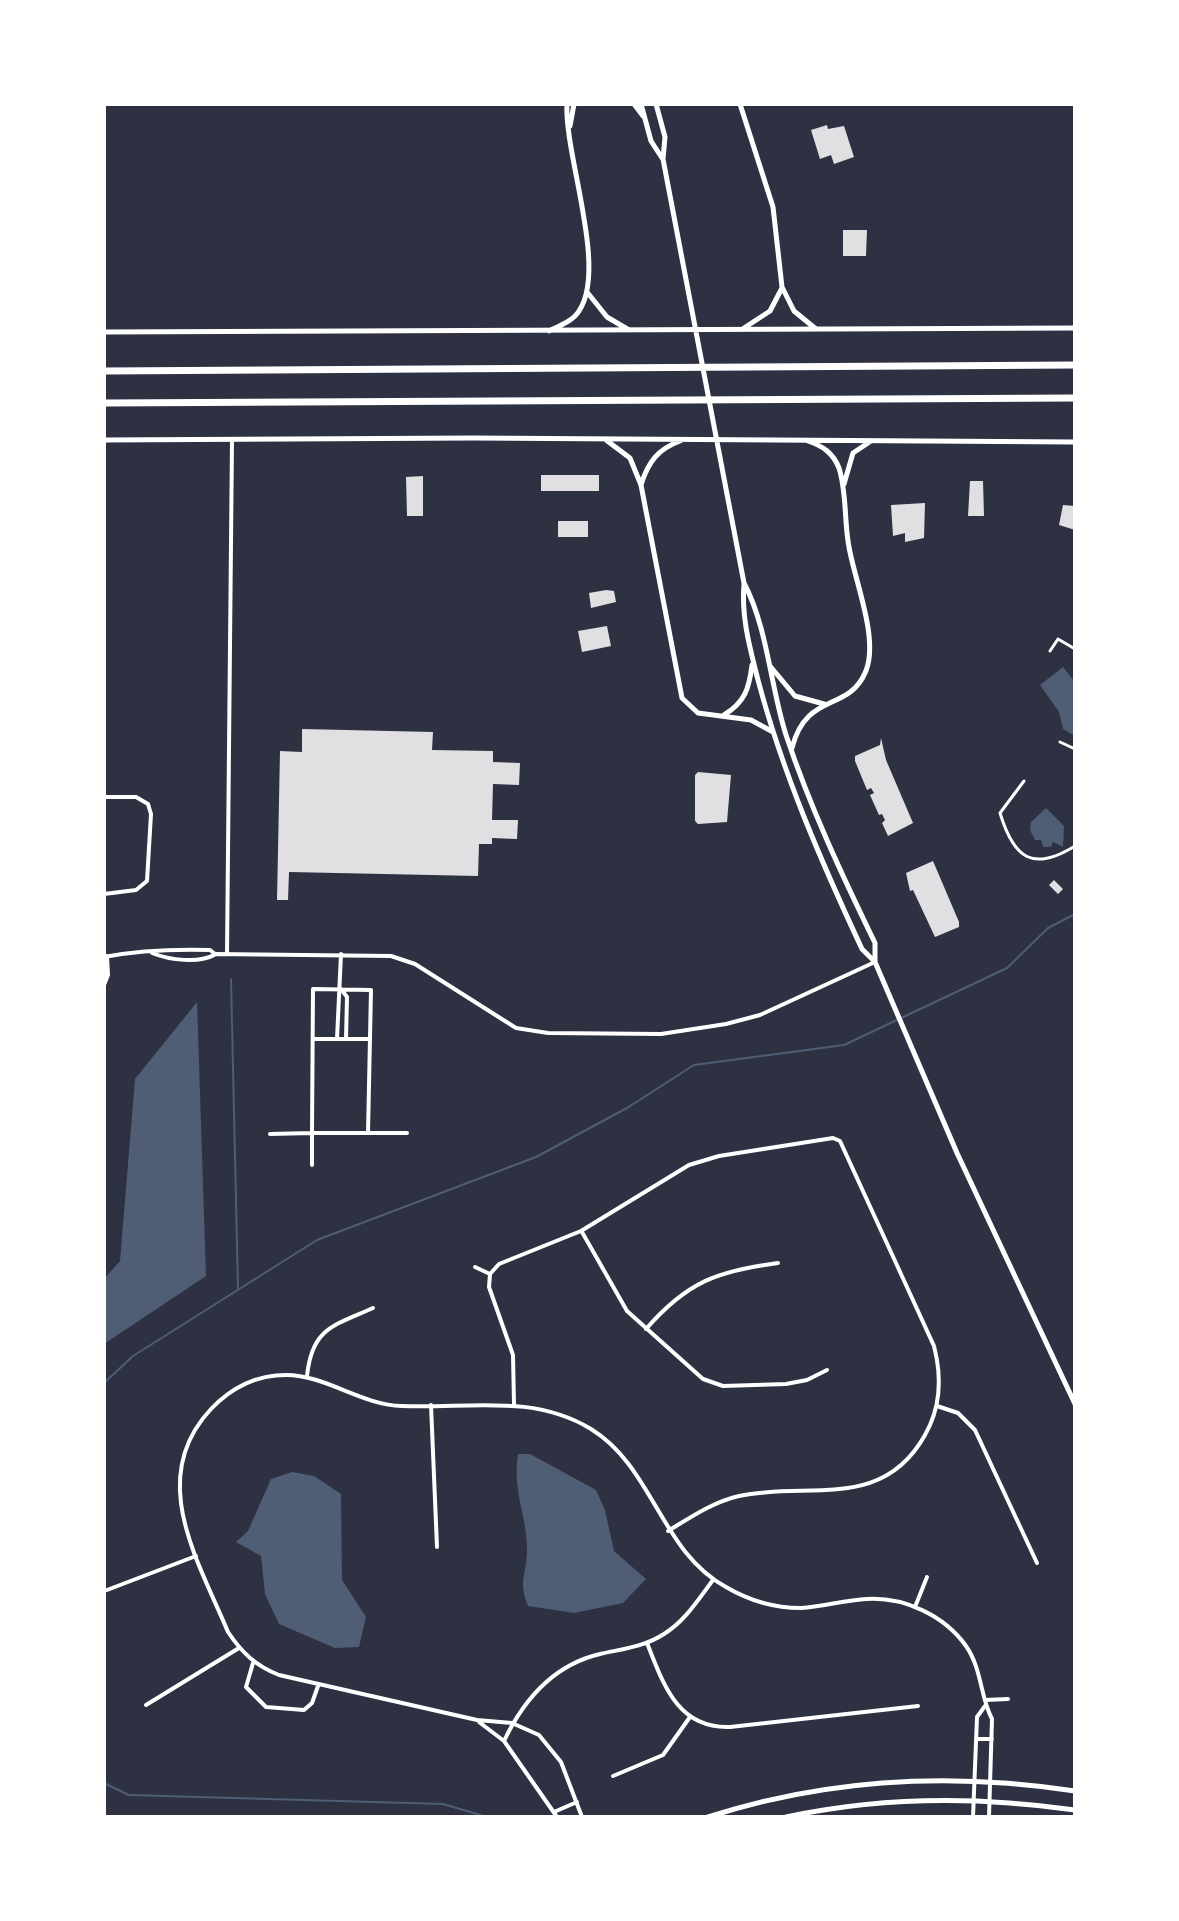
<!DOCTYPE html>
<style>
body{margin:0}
#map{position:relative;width:1179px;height:1921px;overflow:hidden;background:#2d3142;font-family:Poppins,sans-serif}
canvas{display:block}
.frame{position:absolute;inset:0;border:106px solid #fff;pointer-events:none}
</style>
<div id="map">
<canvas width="1179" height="1921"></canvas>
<div class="frame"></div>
</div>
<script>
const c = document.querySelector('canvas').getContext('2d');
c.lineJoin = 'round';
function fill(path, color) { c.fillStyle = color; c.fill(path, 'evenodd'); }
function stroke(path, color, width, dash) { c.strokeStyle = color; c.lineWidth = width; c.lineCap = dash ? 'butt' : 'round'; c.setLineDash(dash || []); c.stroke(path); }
const water = new Path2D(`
 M1063 667 1075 682V736L1063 729 1059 712 1040 685Z
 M1046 808 1064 826 1063 847 1053 842 1051 847H1043L1041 840H1035L1030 830 1031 822Z
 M197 1002 206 1276 104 1344V1279L120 1261 135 1079Z
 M518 1454H530L596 1490 605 1510 614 1551 646 1579 623 1603 574 1613 528 1606C518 1581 526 1577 527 1552 528 1517 512 1493 518 1454Z
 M292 1472 314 1476 341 1494 342 1580 366 1617 359 1647 335 1648 279 1624 265 1594 261 1556 236 1542 248 1531 271 1479Z`);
const stream = new Path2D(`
 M231 979 238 1289
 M104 1383 133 1356 317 1240 536 1157 627 1108 694 1065 844 1045 1007 968 1048 928 1075 914
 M104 1783 129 1795 443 1804 487 1817`);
const building = new Path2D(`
 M827 125 828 129 844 126 854 157 834 164 831 155 820 159 811 130Z
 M843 230H867L866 256H843Z
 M541 475H599V491H541Z
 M423 476V516H407L406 477Z
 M970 481H983L984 516H968Z
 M925 503 924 538 905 542V533L893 536 891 505Z
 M1063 505 1075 506V530L1059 525Z
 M558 521H588V537H558Z
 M606 590 614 591 616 602 591 608 589 593Z
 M607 626 611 646 582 652 578 631Z
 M302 729 433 732 432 750 493 751V762L520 763 519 785 493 784 492 820H518L517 839 492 838V844H479L478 876 289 872 288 900H277L280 751 302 752Z
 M881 738 886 760 913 823 888 836 882 823 885 820 882 814 879 815 870 795 874 793 871 788 867 790 855 761V756L880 745Z
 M698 772 731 775 727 822 698 824 695 821V775Z
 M933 861 959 922V927L935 937 913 890 910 891 906 873Z
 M1054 880 1063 889 1058 894 1049 885Z`);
const pedestrian = new Path2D(`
 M1050 651 1058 639 1075 649
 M1060 742 1075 749
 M1024 781 1000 813C1014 859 1033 872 1075 846`);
const minor = new Path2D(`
 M104 797H136L148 804 151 814 147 881 136 890 104 894
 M152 953C169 960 199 964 216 954L391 956 415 964 516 1028 548 1033 661 1034 726 1024 760 1015 875 962
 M227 954 232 440
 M104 957C140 950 174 949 210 950L215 954
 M104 985 108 975 107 956
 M341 989 347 997 346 1039
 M313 1039H370
 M337 1039 341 954
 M368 1133 371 990 313 989 312 1133H407
 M270 1134 312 1133V1165
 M582 1232 627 1311 703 1379 723 1386 786 1384 807 1380 827 1370
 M475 1267 490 1274
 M490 1274 499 1264 581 1231 689 1165 719 1156 833 1138 840 1141 934 1346C942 1377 941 1407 925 1435 882 1512 808 1481 739 1496 713 1502 691 1517 668 1531
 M490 1274 489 1287 513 1355 514 1404
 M646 1329C687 1282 717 1271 778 1263
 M307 1376C312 1328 333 1326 373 1308
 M431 1405 437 1547
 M937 1406 958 1413 975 1430 1037 1563
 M107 1590 196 1556
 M915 1607 927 1577
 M647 1643C663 1683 677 1729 730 1727L918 1706
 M253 1663 246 1687 266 1707 304 1710 312 1703 318 1686
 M985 1700 1008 1699
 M146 1705 239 1648
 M479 1722 504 1741 557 1817
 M976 1739H992
 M504 1741C524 1699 553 1665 600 1654 622 1649 644 1647 664 1634 685 1621 698 1600 713 1580
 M613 1776 663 1755 690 1717
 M554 1812 577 1802
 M582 1817 561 1762 539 1735 512 1723 477 1720 279 1675C256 1666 242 1653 228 1632 198 1560 146 1478 211 1409 231 1388 257 1375 286 1375 326 1375 361 1405 402 1406 466 1409 532 1393 591 1429 654 1468 660 1551 726 1587 748 1600 774 1608 801 1608 823 1607 844 1600 867 1599 904 1597 944 1615 966 1646 982 1669 980 1696 992 1719L989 1817
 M973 1817 977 1717 985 1706`);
const secondary = new Path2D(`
 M634 104 643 116
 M641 104 651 141 662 158
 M656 104 665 137 663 159 744 583C768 629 770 685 786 735 810 807 842 875 875 943V962L957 1153 1075 1404
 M740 104 773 207 782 287 794 311 816 329
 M570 126 574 104
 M587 292 607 317 629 330
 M744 328 770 311 782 288
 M549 331C559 326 573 321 579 311 608 268 564 154 567 104
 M104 332 1075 328
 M104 440 473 438 1075 442
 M606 440 630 458 641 485 682 698 698 713 751 720 773 732
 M844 484 853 453 871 441
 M641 485C648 462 658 449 680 441
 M744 584C741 617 750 648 758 680 783 774 821 861 862 949L875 962
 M770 666 795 696 824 704
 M724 715C745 702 749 689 752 665
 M792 748C806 692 848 712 865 673 880 641 855 582 849 547 844 522 847 493 839 468 833 453 823 446 808 441
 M708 1817C829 1778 950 1772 1075 1791
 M786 1817C883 1796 977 1796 1075 1810`);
const motorway = new Path2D(`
 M104 371 1075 365
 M104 403 1075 398`);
fill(water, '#4f5d75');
stroke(stream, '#4f5d75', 2);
fill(building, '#e0e0e3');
stroke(pedestrian, '#fff', 3);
stroke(minor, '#fff', 4);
stroke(secondary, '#fff', 5);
stroke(motorway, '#fff', 7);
</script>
